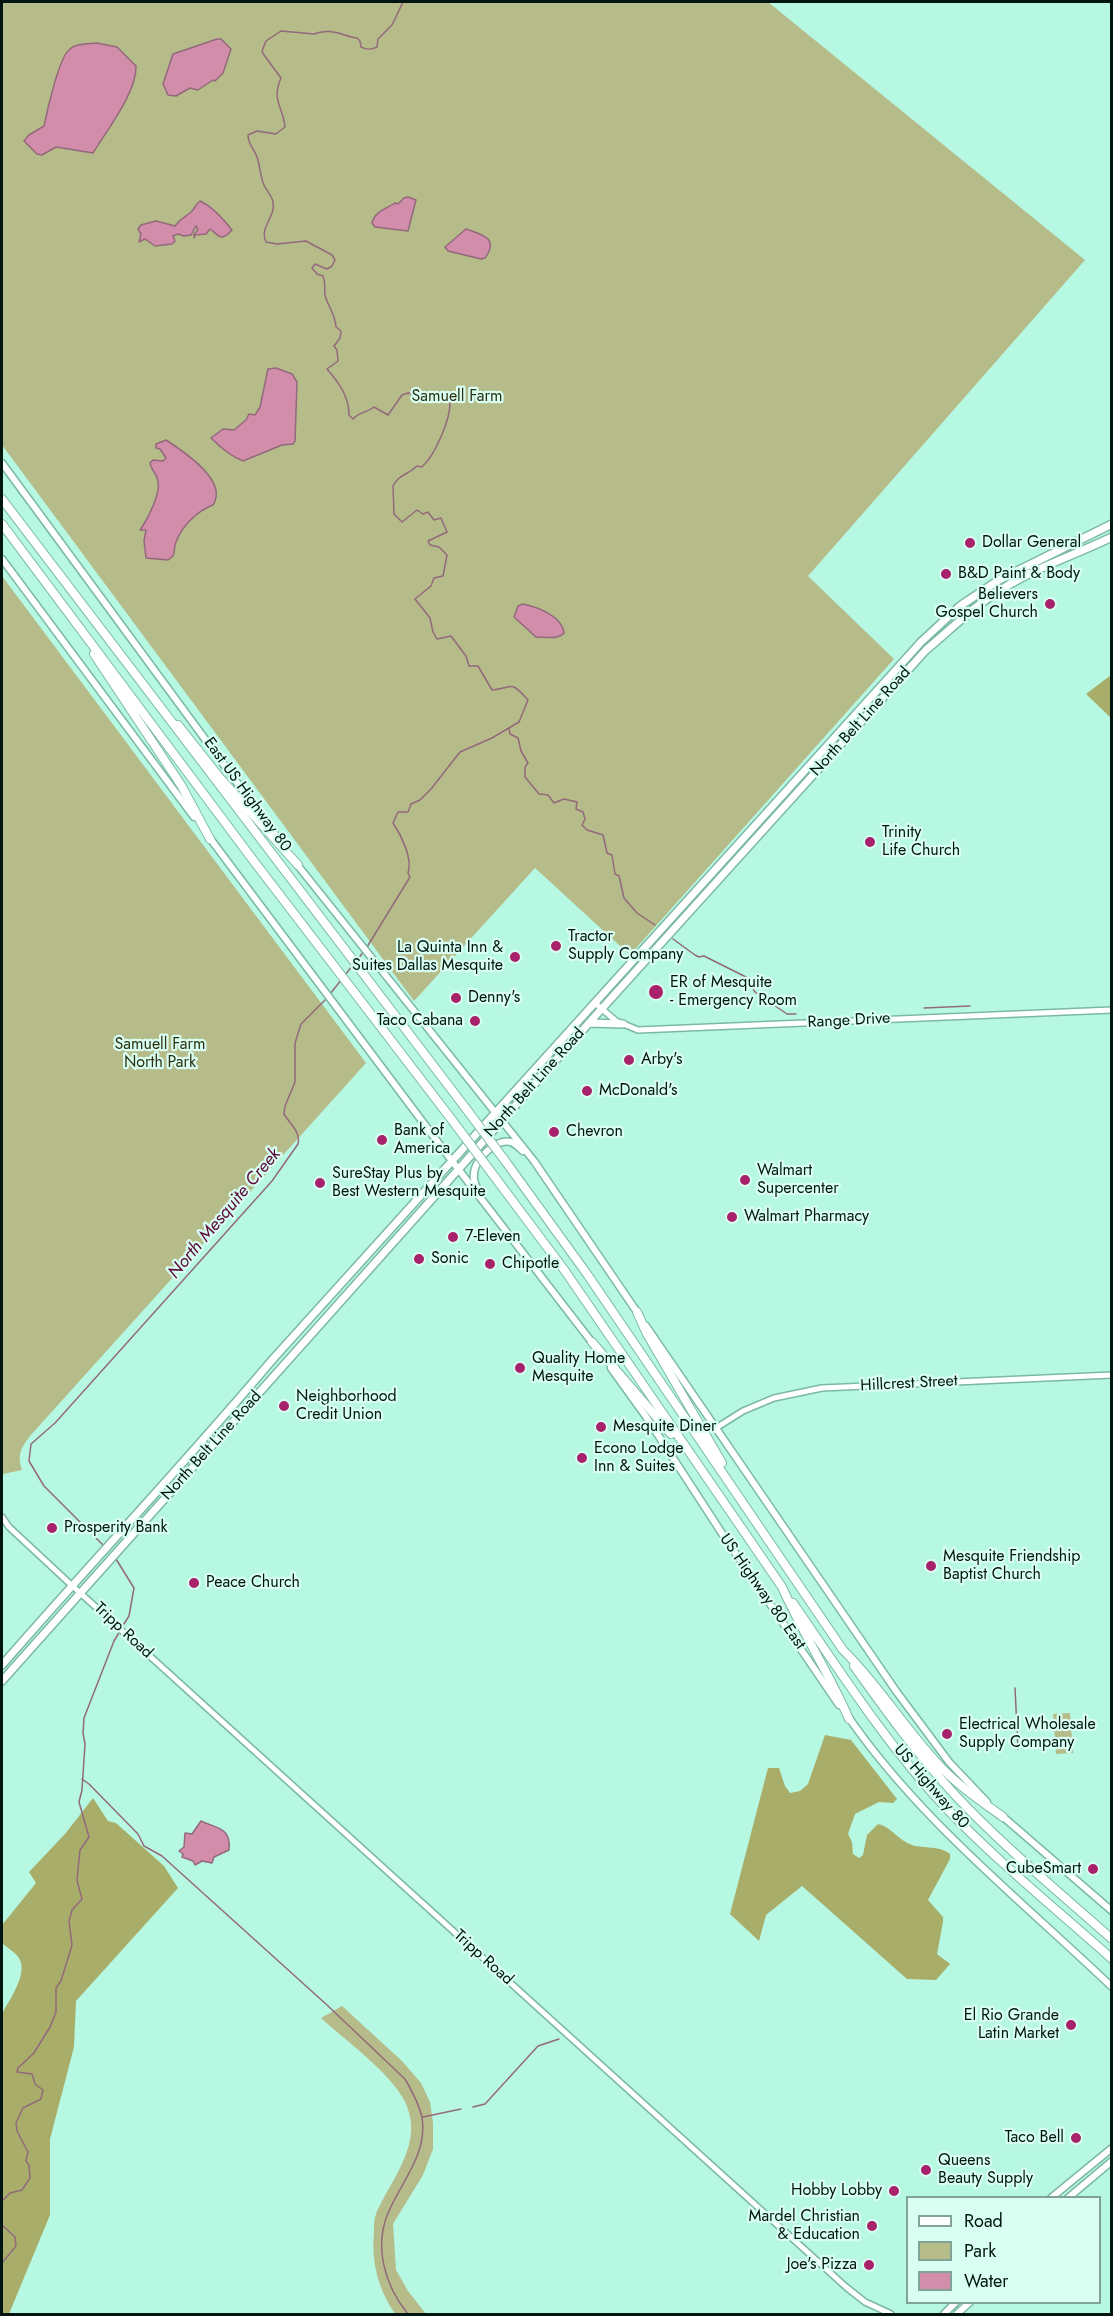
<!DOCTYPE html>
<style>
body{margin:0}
#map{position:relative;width:1113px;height:2316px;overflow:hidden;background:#b7f8e3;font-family:Jost,sans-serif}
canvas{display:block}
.frame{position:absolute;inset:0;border:3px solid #00150f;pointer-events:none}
.legend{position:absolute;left:906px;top:2196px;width:195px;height:108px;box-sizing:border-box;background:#d9fff2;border:2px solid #82a197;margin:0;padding:8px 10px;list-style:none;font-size:18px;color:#00150f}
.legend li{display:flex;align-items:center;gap:12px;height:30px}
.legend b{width:30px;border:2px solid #82a197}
</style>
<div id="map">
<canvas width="1113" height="2316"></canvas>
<div class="frame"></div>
<ul class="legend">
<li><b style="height:8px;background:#fff"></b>Road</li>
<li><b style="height:16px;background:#b6bb8a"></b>Park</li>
<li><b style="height:16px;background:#d28daa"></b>Water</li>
</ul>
</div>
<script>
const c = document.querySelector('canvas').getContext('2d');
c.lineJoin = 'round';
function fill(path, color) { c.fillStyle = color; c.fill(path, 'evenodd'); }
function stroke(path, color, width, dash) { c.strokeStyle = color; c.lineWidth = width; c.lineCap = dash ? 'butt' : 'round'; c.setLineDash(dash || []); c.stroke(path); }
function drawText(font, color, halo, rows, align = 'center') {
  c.font = font + ' Jost,sans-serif'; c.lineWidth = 4.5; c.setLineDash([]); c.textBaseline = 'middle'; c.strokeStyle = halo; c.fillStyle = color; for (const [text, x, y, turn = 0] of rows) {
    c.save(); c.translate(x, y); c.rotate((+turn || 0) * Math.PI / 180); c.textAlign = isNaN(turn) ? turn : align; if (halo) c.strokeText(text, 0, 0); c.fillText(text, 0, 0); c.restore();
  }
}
const green = new Path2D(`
 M2 2H768L1085 260 808 576 894 659 630 955 535 868 414 1001 2 445Z
 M2 576 366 1063 30 1436C21 1448 17 1455 22 1470L3 1474 2 1473Z
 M1070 1713 1073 1753 1056 1754 1053 1714Z
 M342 2006 402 2061 421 2083 430 2102 433 2123V2149L423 2175 393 2224 396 2270 408 2291 426 2314H395C378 2289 371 2262 374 2232 374 2226 374 2219 376 2214 391 2179 425 2143 405 2102 391 2073 346 2041 321 2018Z`);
const forest = new Path2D(`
 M1111 675V718L1086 694Z
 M825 1735 851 1740 897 1799 893 1803 879 1802 855 1814 848 1834 852 1842 853 1854 859 1858 863 1855 867 1835 878 1824C892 1827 899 1841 912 1845 924 1849 939 1845 950 1854V1859L928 1900 943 1917V1922L937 1954 950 1964 936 1980 907 1979 802 1886 766 1915 759 1941 730 1914 768 1768H779L785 1786 790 1793 800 1791 808 1784Z
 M93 1798 108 1821 116 1823 164 1866 178 1888 76 2001 74 2047 50 2139V2215L9 2314H2V2014C9 2000 27 1976 20 1960 17 1953 7 1948 2 1943V1925L36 1883 29 1872 65 1834Z`);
const water = new Path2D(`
 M217 39H221L231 49 223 73 215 81 213 80 198 90 190 88 176 96 168 95 163 84 173 54Z
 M97 43 117 47 136 66C137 92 107 130 93 153L56 147 42 155 37 154 24 141 29 135 44 126C47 111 59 58 69 50 76 43 88 44 97 43Z
 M408 197 416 200 408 231 375 227 372 223C375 211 386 209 395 203L398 204 404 198Z
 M200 201C212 206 224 220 232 230 220 243 219 235 210 229L206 234 195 235 194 238V234L198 230 196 226 191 235 184 236 178 234 173 236 175 241 172 244 155 246 145 239 139 242 141 234 138 229 141 225 156 221 175 226C180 219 183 218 190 213 195 209 195 205 200 201Z
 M466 229C481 234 500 238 485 258L481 259 448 251 445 247Z
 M276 368 292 374 297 382 295 441 293 444 282 445 243 461C230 456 221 448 211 438L223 429 234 430 246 420 249 414 255 415 260 407 268 369Z
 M166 440C183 451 229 481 213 505 197 511 182 526 176 542 174 546 175 552 173 556L168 560 146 558 144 541 146 530H140C147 520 161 494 158 481 157 474 151 470 150 463L153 460 163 461 166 458 160 449 156 448V444Z
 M523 604C538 607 563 617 564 633 558 640 545 637 536 637L514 617 518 606Z
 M201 1821C215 1828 232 1827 229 1850L214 1857 212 1863 202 1861 195 1865 193 1861 182 1857 183 1854 179 1851 184 1847 185 1833 192 1834Z`);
const stream = new Path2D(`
 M509 729 510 734 518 738 521 751 528 763 525 767V777L539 794 548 795 554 803 564 799 577 802 576 809 583 812 585 819 582 825 587 830 603 835 607 853 612 855 615 874 619 876 624 898 637 913 655 925
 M673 939 695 955 699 957 704 956 746 977 755 992 787 1014H796
 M367 947 410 877 408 873C413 858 401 835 393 823L398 812H408L411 804 420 800 431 789 460 752 492 738 519 722 528 700C509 679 514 688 492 690L478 666H469L466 656 451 636 437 639 433 632 430 618 415 599 431 586 434 578 443 576 447 555 439 547 430 545 428 541 447 532 441 518 434 520 428 512 423 514 417 510 402 522 394 514 393 486C398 475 409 474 417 466L422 467C435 455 451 419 450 401L440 392 434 393 426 398 408 393 402 395 388 415 374 407C367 413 360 411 353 419L349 415C349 396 339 383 327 369L338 361 337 350 334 346 340 338 341 331 336 327C335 313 328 307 325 295 324 287 326 283 323 276L317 274 312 268 315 264 327 269 332 266 335 260 332 255 306 241 277 244 266 242C259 227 276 217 273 202 272 196 266 190 264 185 260 176 260 165 257 157 254 148 248 145 248 135L257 131 276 134 285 127C283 106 271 101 281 78L264 55 262 51 266 41 281 31 314 34C330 27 343 36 357 38L360 41 361 47C367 50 371 50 377 47L378 39 392 25 403 2
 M358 959 364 951
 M345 975 353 965
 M330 994 342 979
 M924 1008 970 1006
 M104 1546 44 1486 29 1461 31 1444 55 1423 272 1181 298 1144C301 1132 290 1124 284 1114L285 1106 295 1082V1043L301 1024 327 998
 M116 1559 134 1588 129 1616 122 1627
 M1015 1688 1018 1749
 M82 1779 89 1784 138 1834 144 1846 162 1856 327 2005 405 2079C412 2091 419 2104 422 2117 428 2153 402 2181 389 2211 373 2246 385 2286 408 2314
 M473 2107 485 2104 538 2046 559 2039
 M423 2117 461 2109
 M2 2201 10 2193 22 2190 30 2178 29 2165 26 2161 28 2152 17 2131 16 2123 23 2108 41 2099 43 2090 35 2084 32 2074 17 2072 18 2068 34 2053 50 2027 56 2012V1988L61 1981 72 1945 69 1921 72 1910 82 1899 77 1880 80 1850 89 1837 79 1802 82 1790 85 1744 83 1733 84 1718 114 1641 120 1631
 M2 2225 15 2237 16 2246 2 2263`);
const tertiary = new Path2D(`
 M595 1003 616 1021 638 1030 1112 1010
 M716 1428 743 1411 774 1398 822 1388 1112 1375
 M2 1517 9 1527 67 1581 846 2287 865 2302 891 2314`);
const secondary = new Path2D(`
 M2 463 277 837
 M2 559 194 817
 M209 837 452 1161 594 1345
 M295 862 534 1161 639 1315
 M477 1188C475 1184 473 1179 474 1174 474 1160 496 1138 511 1142 516 1144 519 1148 523 1151
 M646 1326 896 1691 949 1762 987 1802
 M611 1368 647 1418 723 1535 839 1705
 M847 1715C919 1820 1021 1900 1112 1987
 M1001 1815 1112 1911
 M1051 2198 1112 2148
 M1068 2198 1112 2161
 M944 2314 956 2302
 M957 2314 970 2302`);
const primary = new Path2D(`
 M589 1023 623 1024
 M2 1665C91 1563 185 1463 273 1359L921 642 960 606 999 580 1112 524
 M2 1681 597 1014 926 650C951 629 974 606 1002 589 1037 567 1075 555 1112 537`);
const motorway = new Path2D(`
 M2 499 464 1106
 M2 524 253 860 452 1120
 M94 654 181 785 210 839
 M178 725 220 778 298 865
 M506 1162 587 1274 843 1650C879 1685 904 1728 938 1764 957 1785 981 1801 1003 1817
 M491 1172 565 1271 782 1587C802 1632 829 1673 849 1719
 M637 1312 647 1334 722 1463
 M592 1342 671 1434
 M793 1603C841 1673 888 1746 946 1808 998 1862 1056 1909 1112 1959
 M854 1666C886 1711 918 1755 956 1796 1004 1847 1059 1892 1112 1939`);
const motorwayBridge = new Path2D(`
 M464 1106 506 1162
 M452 1120 491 1172`);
const markers = [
 [970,543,6,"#a8226b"],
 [946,574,6,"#a8226b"],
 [1050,604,6,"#a8226b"],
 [870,842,6,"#a8226b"],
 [556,946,6,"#a8226b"],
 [515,957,6,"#a8226b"],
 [656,992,8,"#a8226b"],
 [456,998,6,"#a8226b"],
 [475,1021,6,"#a8226b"],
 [629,1060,6,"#a8226b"],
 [587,1091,6,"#a8226b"],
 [554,1132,6,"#a8226b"],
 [382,1140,6,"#a8226b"],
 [745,1180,6,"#a8226b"],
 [320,1183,6,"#a8226b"],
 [732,1217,6,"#a8226b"],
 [453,1237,6,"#a8226b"],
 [419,1259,6,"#a8226b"],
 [490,1264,6,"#a8226b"],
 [520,1368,6,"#a8226b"],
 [284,1406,6,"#a8226b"],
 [601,1427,6,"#a8226b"],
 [582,1458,6,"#a8226b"],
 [52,1528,6,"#a8226b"],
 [931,1566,6,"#a8226b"],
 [194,1583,6,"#a8226b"],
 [947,1734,6,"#a8226b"],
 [1093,1869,6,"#a8226b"],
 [1071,2025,6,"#a8226b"],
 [1076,2138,6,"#a8226b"],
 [926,2170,6,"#a8226b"],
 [894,2191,6,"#a8226b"],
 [872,2226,6,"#a8226b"],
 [869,2265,6,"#a8226b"]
];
const parkNames = [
 ["Samuell Farm",457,397],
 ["Samuell Farm",160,1045],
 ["North Park",160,1063]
];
const poiNames = [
 ["Dollar General",982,543],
 ["B&D Paint & Body",958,574],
 ["Believers",1038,595,"right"],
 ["Gospel Church",1038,613,"right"],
 ["Trinity",882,833],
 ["Life Church",882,851],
 ["Tractor",568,937],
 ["Supply Company",568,955],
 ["La Quinta Inn &",503,948,"right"],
 ["Suites Dallas Mesquite",503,966,"right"],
 ["ER of Mesquite",670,983],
 ["- Emergency Room",670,1001],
 ["Denny's",468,998],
 ["Taco Cabana",463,1021,"right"],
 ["Arby's",641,1060],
 ["McDonald's",599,1091],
 ["Bank of",394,1131],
 ["America",394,1149],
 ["Chevron",566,1132],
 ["Walmart",757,1171],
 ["Supercenter",757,1189],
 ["SureStay Plus by",332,1174],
 ["Best Western Mesquite",332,1192],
 ["Walmart Pharmacy",744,1217],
 ["7-Eleven",465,1237],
 ["Sonic",431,1259],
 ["Chipotle",502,1264],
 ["Quality Home",532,1359],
 ["Mesquite",532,1377],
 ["Neighborhood",296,1397],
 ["Credit Union",296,1415],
 ["Mesquite Diner",613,1427],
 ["Econo Lodge",594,1449],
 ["Inn & Suites",594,1467],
 ["Prosperity Bank",64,1528],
 ["Mesquite Friendship",943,1557],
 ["Baptist Church",943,1575],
 ["Peace Church",206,1583],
 ["Electrical Wholesale",959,1725],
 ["Supply Company",959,1743],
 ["CubeSmart",1081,1869,"right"],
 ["El Rio Grande",1059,2016,"right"],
 ["Latin Market",1059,2034,"right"],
 ["Taco Bell",1064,2138,"right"],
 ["Queens",938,2161],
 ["Beauty Supply",938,2179],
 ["Hobby Lobby",882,2191,"right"],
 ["Mardel Christian",860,2217,"right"],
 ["& Education",860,2235,"right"],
 ["Joe's Pizza",857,2265,"right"]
];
const streetNames = [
 ["North Belt Line Road",861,722,-48],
 ["East US Highway 80",247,795,54],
 ["Range Drive",849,1021,-3],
 ["North Belt Line Road",535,1083,-48],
 ["Hillcrest Street",909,1384,-3],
 ["North Belt Line Road",212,1446,-48],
 ["US Highway 80 East",762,1592,55],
 ["Tripp Road",123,1631,43],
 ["US Highway 80",931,1787,49],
 ["Tripp Road",483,1958,42]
];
const waterNames = [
 ["North Mesquite Creek",225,1214,-50]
];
fill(green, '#b6bb8a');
fill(forest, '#a8ae69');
fill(water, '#d28daa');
stroke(water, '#93697c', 1.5);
stroke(stream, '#93697c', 1.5);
stroke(tertiary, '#7bb9a6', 8);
stroke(secondary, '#7bb9a6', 9);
stroke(primary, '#7bb9a6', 10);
stroke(motorway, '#7bb9a6', 10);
stroke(tertiary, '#fff', 5);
stroke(secondary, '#fff', 6);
stroke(primary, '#fff', 7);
stroke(motorway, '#fff', 8);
stroke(motorwayBridge, '#7bb9a6', 10, []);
stroke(motorwayBridge, '#fff', 8);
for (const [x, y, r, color] of markers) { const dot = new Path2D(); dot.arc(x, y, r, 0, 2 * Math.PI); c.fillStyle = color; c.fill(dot); stroke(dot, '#d9fff2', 2); }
drawText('16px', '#2d2f10', '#d9fff2', parkNames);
drawText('16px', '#00150f', '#d9fff2', poiNames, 'left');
drawText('16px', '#00150f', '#d9fff2', streetNames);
drawText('italic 18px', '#5c0838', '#d9fff2', waterNames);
</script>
